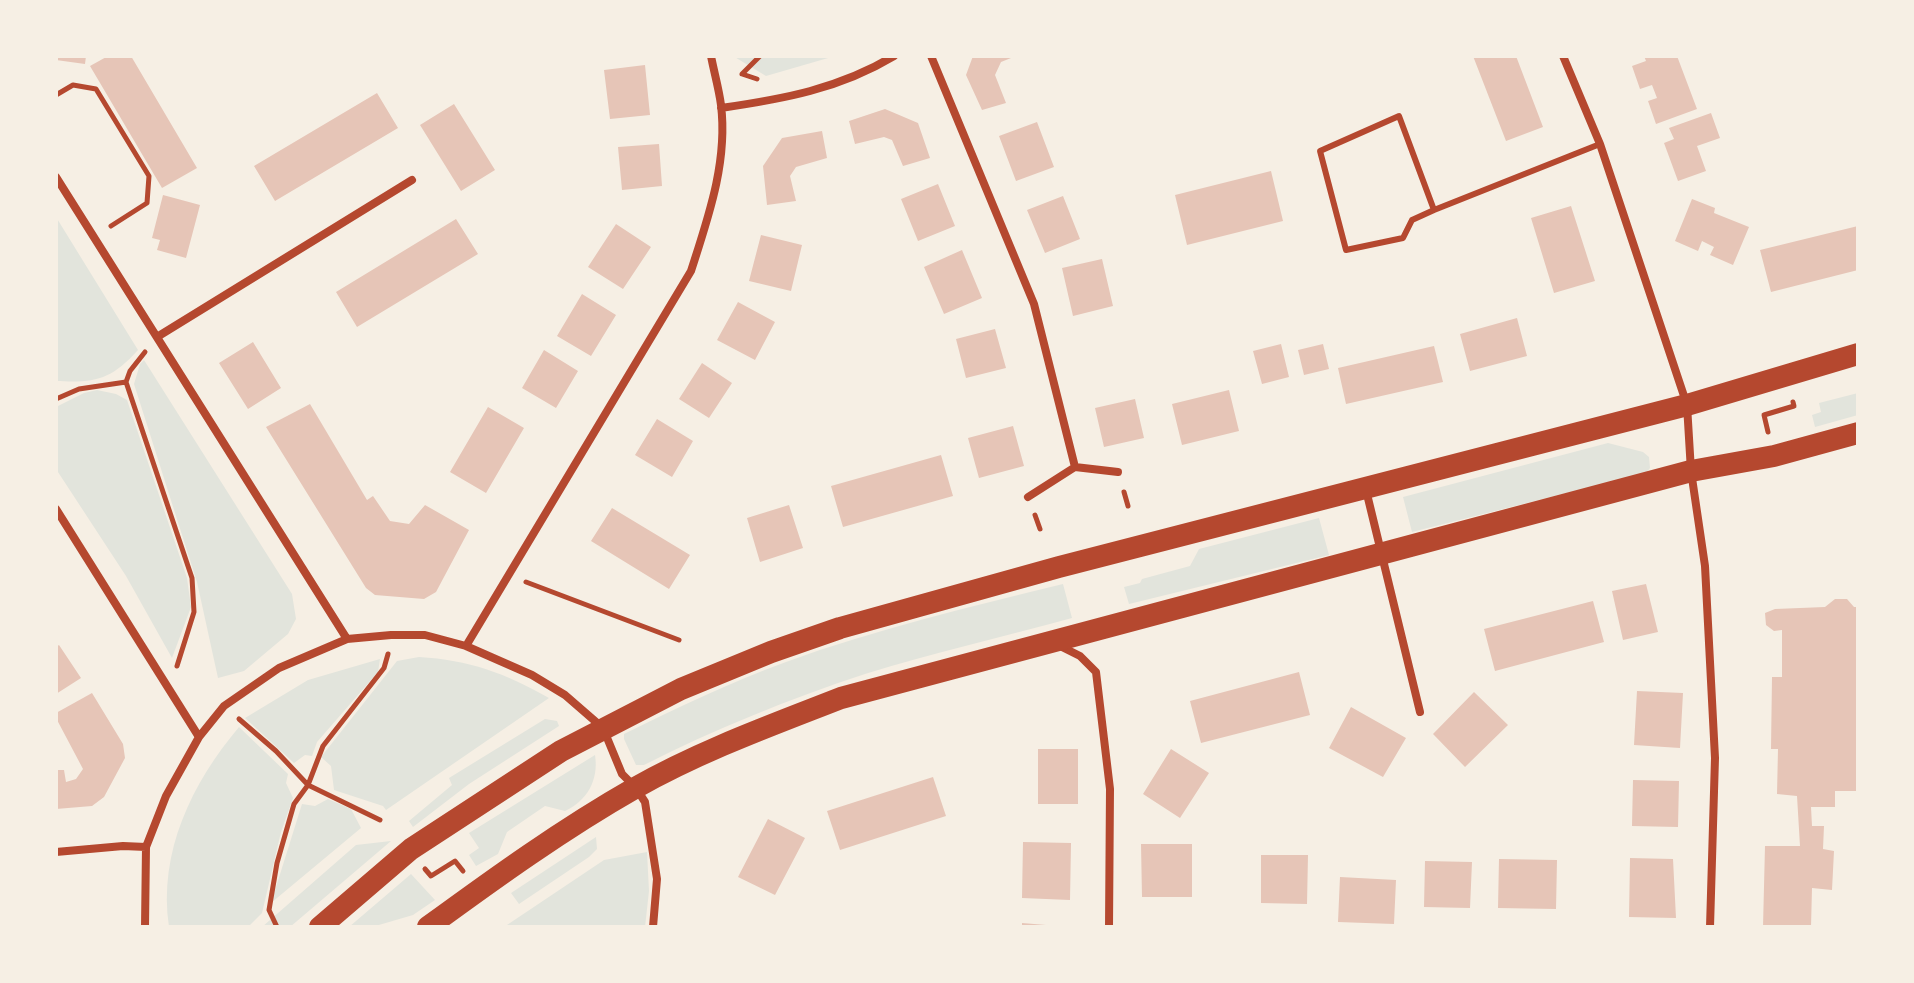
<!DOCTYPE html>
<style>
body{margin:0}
#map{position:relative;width:1914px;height:983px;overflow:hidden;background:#f6efe4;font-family:"Fira Sans",sans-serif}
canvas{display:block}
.frame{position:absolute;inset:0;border:58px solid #f6efe4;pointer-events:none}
</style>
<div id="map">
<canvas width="1914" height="983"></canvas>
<div class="frame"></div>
</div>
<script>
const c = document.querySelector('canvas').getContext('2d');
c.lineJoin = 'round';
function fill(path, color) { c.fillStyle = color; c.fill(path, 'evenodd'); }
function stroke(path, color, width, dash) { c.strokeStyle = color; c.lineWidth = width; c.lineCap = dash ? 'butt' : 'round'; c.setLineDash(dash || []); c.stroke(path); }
const green = new Path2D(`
 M733 56H835L766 76Z
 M56 217 138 350C111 380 95 383 56 381Z
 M144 360 292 594 296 619 288 634 244 671 218 678 197 582 134 384 140 364Z
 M97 390 116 394 127 400 187 578 191 607 172 658 126 576 56 469V407L84 393Z
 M1858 393V415L1815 427 1812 415 1821 412 1819 403Z
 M1608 443 1643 452 1649 457 1650 468 1646 473 1412 532 1403 497Z
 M1319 518 1329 555 1129 604 1124 587 1140 583 1142 579 1190 566 1199 549Z
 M1063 584 1072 618C1003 637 933 653 865 674 789 699 715 729 644 765H636L624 739V734C677 708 731 682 786 662 876 629 970 607 1063 584Z
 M419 657C469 660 505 673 549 698L386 810 383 806 334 790 331 766 321 757 397 661Z
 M380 659 378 672 317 742 312 756 305 755 294 763 245 718 308 680Z
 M545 719 557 721 559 726 469 784 413 827 409 821 452 785 449 778Z
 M239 727 288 774 286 783 293 798 281 832 262 913 248 927H169C158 852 192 783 239 727Z
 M595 755C599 780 587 801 565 811L545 806 507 832 498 854 476 866 469 855 479 848 469 833Z
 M328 799 351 809 361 828 271 903 302 804 315 806Z
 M596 837 597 849 589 857 519 904 511 893Z
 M391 841 290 927H262L356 845Z
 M647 852 649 891 645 927H504L604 860Z
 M411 874 435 900 413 915 372 927H349Z`);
const building = new Path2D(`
 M56 56H86L85 64 56 60Z
 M108 56H131L197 168 162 188 90 66Z
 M973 56H1016L1001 62 995 75 1006 103 982 110 966 75Z
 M1473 56H1516L1543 127 1506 141Z
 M1644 56H1677L1697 109 1656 124 1648 101 1657 98 1652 85 1640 89 1632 66 1646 61Z
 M645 65 650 115 610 119 604 70Z
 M377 93 398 128 275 201 254 166Z
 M454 104 495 170 461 191 420 125Z
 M885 109 918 123 930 158 903 166 892 140 884 137 855 144 849 121Z
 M1711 113 1720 138 1697 146 1706 171 1678 181 1664 143 1674 139 1669 128Z
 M1037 122 1054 167 1016 181 999 136Z
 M822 131 827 158 796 167 790 176 796 201 767 205 763 166 782 138Z
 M659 144 662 186 622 190 618 147Z
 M1271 171 1283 221 1187 245 1175 195Z
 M938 184 955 226 918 241 901 199Z
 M163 195 200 205 186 258 157 250 160 240 152 238Z
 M1063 196 1080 239 1045 253 1027 210Z
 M1692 199 1715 208 1714 213 1749 227 1733 265 1710 255 1714 247 1702 241 1698 251 1675 241Z
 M1571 206 1595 281 1554 293 1531 218Z
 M456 219 478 254 357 327 336 292Z
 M616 224 651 247 623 289 588 267Z
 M1858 226V270L1771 292 1760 250Z
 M761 235 802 245 791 291 749 281Z
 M962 250 982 298 944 314 924 267Z
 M1102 259 1113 306 1073 316 1062 268Z
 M582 294 616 315 591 356 557 336Z
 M738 302 775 322 755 360 717 340Z
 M1517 318 1527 356 1470 371 1460 334Z
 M995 329 1006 368 966 378 956 339Z
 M253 342 281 388 248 409 219 363Z
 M1281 344 1289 377 1262 384 1253 351Z
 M1323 344 1329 369 1304 375 1298 350Z
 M1434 346 1443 382 1346 404 1338 368Z
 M544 350 578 371 556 408 522 388Z
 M702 363 732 383 709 418 679 399Z
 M1229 390 1239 431 1182 445 1172 404Z
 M1135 399 1144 438 1104 447 1095 408Z
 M310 404 367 500 373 496 390 521 409 524 425 505 469 530 436 592 424 599 375 595 366 588 266 427Z
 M488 407 524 428 486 493 450 472Z
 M657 419 693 441 672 477 635 455Z
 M1013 426 1024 466 979 478 968 438Z
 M941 455 953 496 843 527 831 486Z
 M789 505 803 548 760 562 747 518Z
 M612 508 690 555 669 589 591 541Z
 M1646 584 1658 632 1623 640 1612 591Z
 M1835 599H1847L1854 607H1858V791H1835V807H1811L1812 826H1824L1823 849 1834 851 1832 890 1812 888 1811 927H1763L1765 846H1800L1797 796 1777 794 1778 749H1771L1772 677H1782V630L1774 631 1766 625 1765 613 1775 609 1825 607Z
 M1593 601 1604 642 1495 671 1484 629Z
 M59 645 81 678 56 694V647Z
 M1299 672 1310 715 1201 743 1190 701Z
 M1637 691 1683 693 1680 748 1634 745Z
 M1474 692 1508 725 1465 767 1433 734Z
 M92 693 123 744 125 758 104 797 92 806 56 809V770H64L66 782 76 779 83 769 56 718V713Z
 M1351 707 1406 738 1383 777 1329 748Z
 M1038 749H1078V804H1038Z
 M1171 749 1209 773 1180 818 1143 794Z
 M933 777 946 816 840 850 827 811Z
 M1633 780 1679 781 1678 827 1632 826Z
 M768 819 805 838 775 895 738 877Z
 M1023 842 1071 843 1070 900 1022 898Z
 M1141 844H1192V897H1142Z
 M1261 855H1308L1307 904 1261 903Z
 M1630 858 1673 859 1676 918 1629 917Z
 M1499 859 1557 860 1556 909 1498 908Z
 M1425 861 1472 862 1470 908 1424 907Z
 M1340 877 1396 880 1394 924 1338 922Z
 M1022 923 1046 925V927H1022Z`);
const path = new Path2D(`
 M757 79 742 74 760 56
 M56 95 73 85 96 89 149 176 147 203 111 226
 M145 352 130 371 126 382 192 578 194 612 177 666
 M56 399 79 389 126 382
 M1768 432 1764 415 1794 406 1793 402
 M1124 492 1128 506
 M1035 515 1040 529
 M526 582 679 640
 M239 719 276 751 308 785 380 820
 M425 869 431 876 455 861 463 871
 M277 927 269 910 277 863 294 804 308 785 323 746 384 668 388 654`);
const service = new Path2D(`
 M1434 210 1399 116 1320 151 1346 250 1403 238 1412 220 1434 210 1600 144`);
const minor = new Path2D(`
 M931 56 1034 304 1075 467
 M1563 56 1600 144 1687 405 1691 471 1705 566 1715 758 1710 927
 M721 108C783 99 839 89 894 56
 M56 177 347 639
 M157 337 412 180
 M1366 490 1420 712
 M1028 497 1075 467 1118 472
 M56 509 199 737
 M1058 645 1080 656 1096 672 1110 789 1109 927
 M466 646 691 271C708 218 728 162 721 105 719 89 714 72 711 56
 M56 852 123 846 146 847
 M145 927 146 847 166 796 199 737 224 706 279 668 347 639 391 635H425L466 646 532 675 565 695 603 728 622 774 636 788 645 802 657 879 653 927`);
const trunk = new Path2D(`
 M320 927 411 849 561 751 681 689 771 652 840 628 1059 567 1687 405 1858 354
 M428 927C495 878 563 829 635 788 700 751 772 725 841 698L1691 471 1774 456 1858 433`);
fill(green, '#e2e4dc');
fill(building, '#e6c5b7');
stroke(path, '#b5482f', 5);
stroke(service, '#b5482f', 6);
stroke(minor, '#b5482f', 8);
stroke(trunk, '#b5482f', 22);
</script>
